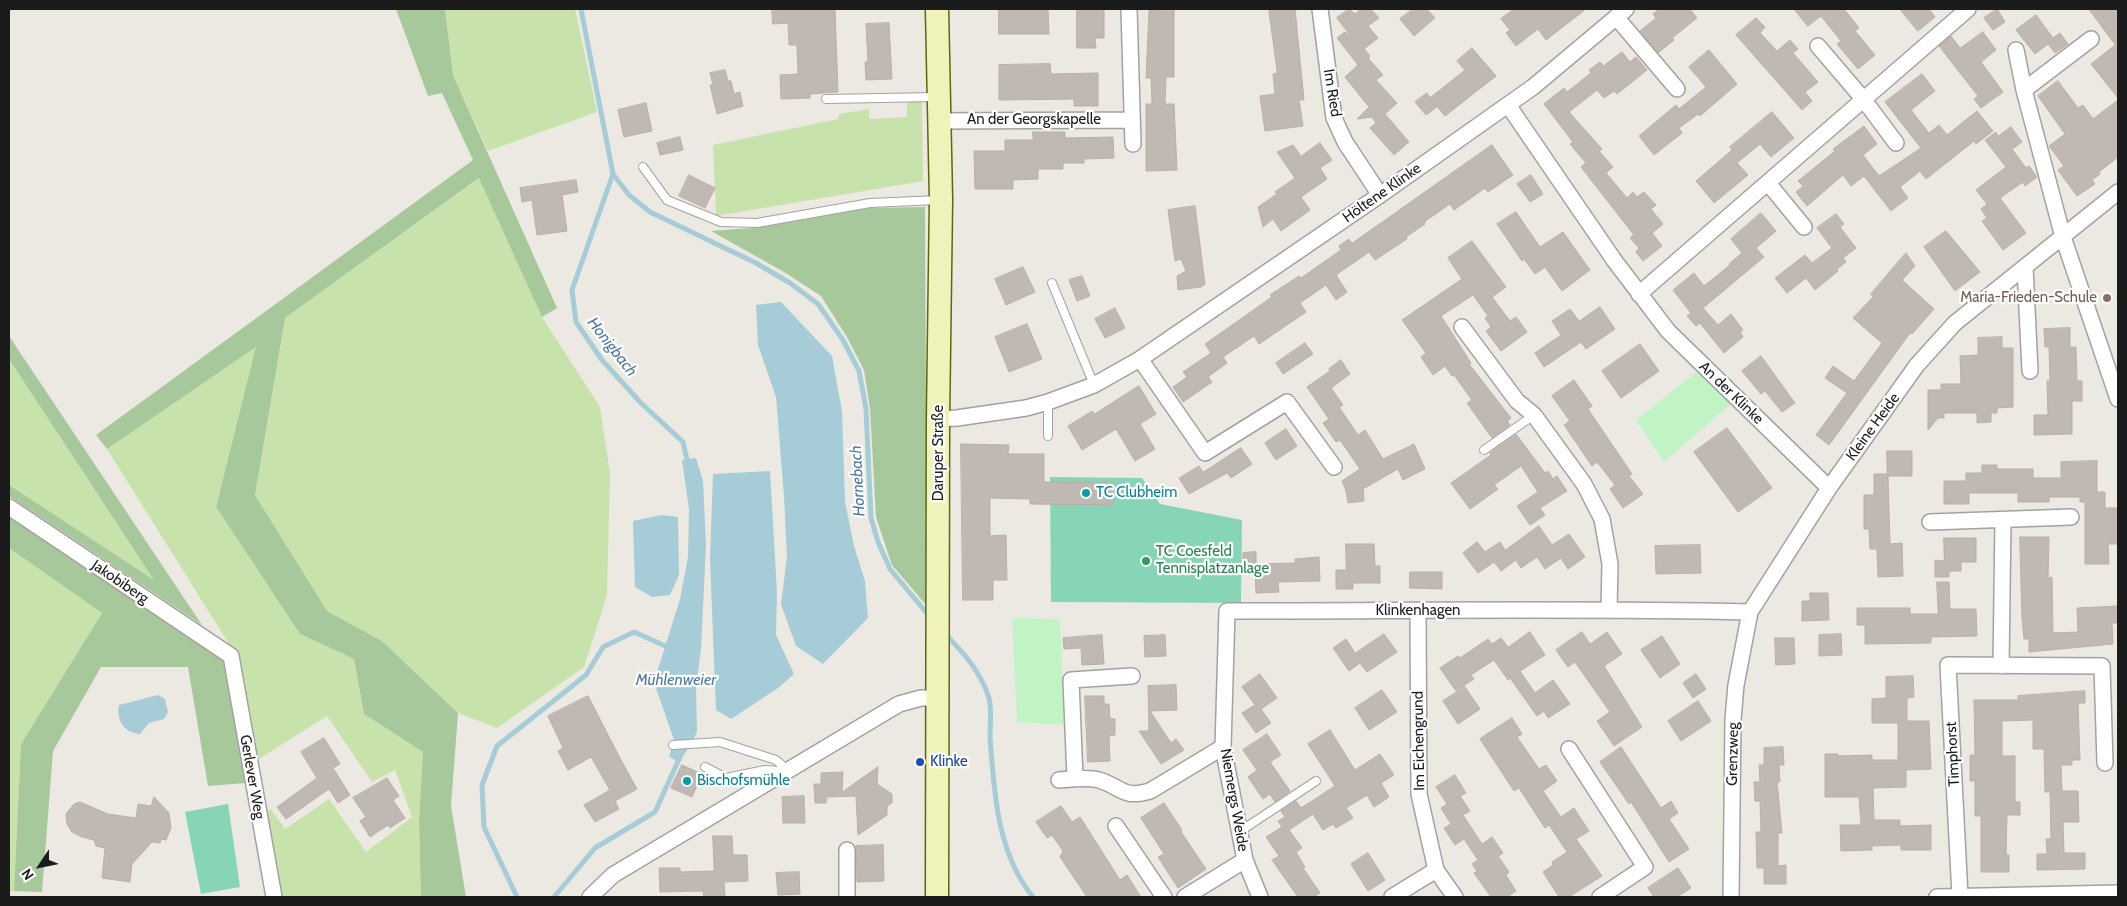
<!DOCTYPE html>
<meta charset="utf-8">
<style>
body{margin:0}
#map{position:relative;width:2127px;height:906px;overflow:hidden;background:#ece9e2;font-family:Cabin,sans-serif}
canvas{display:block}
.frame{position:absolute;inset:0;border:10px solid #1b1b1b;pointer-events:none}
.north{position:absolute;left:15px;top:841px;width:50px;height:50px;-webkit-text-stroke:4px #fff;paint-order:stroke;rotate:236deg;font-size:14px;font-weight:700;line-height:20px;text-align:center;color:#1b1b1b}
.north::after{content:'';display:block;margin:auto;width:18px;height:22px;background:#1b1b1b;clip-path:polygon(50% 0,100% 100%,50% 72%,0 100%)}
</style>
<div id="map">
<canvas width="2127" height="906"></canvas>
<div class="frame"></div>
<div class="north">N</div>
</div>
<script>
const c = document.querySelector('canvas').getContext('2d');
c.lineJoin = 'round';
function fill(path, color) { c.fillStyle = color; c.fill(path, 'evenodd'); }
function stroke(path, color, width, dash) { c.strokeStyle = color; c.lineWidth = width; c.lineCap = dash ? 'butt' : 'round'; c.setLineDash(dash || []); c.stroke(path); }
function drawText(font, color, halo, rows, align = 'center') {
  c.font = font + ' Cabin,sans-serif'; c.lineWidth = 4.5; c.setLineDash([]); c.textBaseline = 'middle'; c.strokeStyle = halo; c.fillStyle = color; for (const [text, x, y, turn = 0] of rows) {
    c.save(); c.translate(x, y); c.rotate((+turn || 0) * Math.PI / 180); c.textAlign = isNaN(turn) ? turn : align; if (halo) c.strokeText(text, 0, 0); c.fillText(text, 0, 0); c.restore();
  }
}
const grass = new Path2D(`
 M445 9H575L597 112 488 151 453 75Z
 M907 102H922L923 181 716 216 713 145 838 119 839 114 869 109V119L907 117Z
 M480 178 542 317 600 407 610 473 607 595 584 667 497 728 458 713 382 641 327 611 255 495 285 318Z
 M257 346 216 507 300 634 354 659 364 714 423 752 419 820 421 897H280L266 813 271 809 285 829 329 799 366 852 412 817 395 770 372 782 327 716 256 761 234 652 107 449Z
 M9 359 155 581 9 485Z
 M9 548 102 613 21 744 14 891H9Z`);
const forest = new Path2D(`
 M396 9H445L453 75 557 308 542 317 479 178 285 318 255 495 327 611 382 641 458 713 451 806 466 897H421L419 820 423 752 364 714 354 659 300 634 216 507 256 347 107 449 96 435 473 160 442 93 428 96Z
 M925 207 927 606 892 565 876 517 870 408 864 370 847 337 821 296 784 272 711 231 752 228 868 208Z
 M9 336 202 625 9 496V485L154 580 9 359Z
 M9 513 225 660 245 783 208 786 188 667H101L53 751 42 892 14 891 21 744 102 613 9 548Z`);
const park = new Path2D(`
 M1700 369 1732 403 1664 462 1636 420Z
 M1012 618 1060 619 1065 725 1017 722Z`);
const pitch = new Path2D(`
 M1050 477 1142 478 1160 504 1242 520 1241 603 1051 602Z
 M228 804 240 887 201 894 185 812Z`);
const water = new Path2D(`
 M781 302 832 356 842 411 845 502 854 546 865 581 868 618 823 664 796 646 781 604 787 557 784 497 776 397 758 345 756 305Z
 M696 458 703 481 706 546 701 648 696 688 697 732 691 744 679 762 669 757 674 740 654 682 680 599 688 557 689 509 682 460Z
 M770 471 777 593 776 635 794 674 778 688 731 719 716 710 710 559 713 474Z
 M662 515 678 517 679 575 670 595 652 597 635 587 633 521Z
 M158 695 165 699 168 712 164 719 149 723 140 734C124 733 116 720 119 705Z`);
const stream = new Path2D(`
 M581 9 613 174 572 290 576 322 602 360 641 403 683 442 688 464
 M613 174 629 195 650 212 756 263 790 283 818 304 843 340 859 371 866 409 871 518 878 542 890 569 930 617
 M944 633C963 652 981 672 989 698 992 710 990 725 990 737 994 792 997 853 1033 897
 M517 897 484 827 482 785 497 746 586 675 603 647 634 632 670 648
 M554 897 595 848 655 812 680 757`);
const building = new Path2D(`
 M772 9H835L838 92 810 94V98L781 99 780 75 798 74 797 45H789L788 23 773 24Z
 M999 9H1048L1049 34H999Z
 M1077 9H1104V38H1095L1096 48H1077Z
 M1269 9H1295L1304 100H1299L1303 126 1265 131 1260 96 1275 94 1273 74 1277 73Z
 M1349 9 1355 14 1361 9H1371L1379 18 1368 26 1378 38 1364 49 1370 56 1368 58 1383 75 1376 80 1397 103 1385 114 1409 142 1394 155 1370 128 1376 123 1372 117 1357 119 1369 107 1345 77 1358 65 1337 38 1345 32 1352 38 1337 18Z
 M1413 9H1427L1435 18 1414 36 1400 19Z
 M1514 9H1586L1546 40 1538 29 1516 46 1506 33 1510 30 1501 19Z
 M1660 9H1690L1697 18 1672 38 1674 40 1658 53 1640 31 1656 18 1653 14Z
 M1794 9H1844L1859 28 1855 31 1875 55 1858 69 1837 44 1841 41 1821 16 1808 26Z
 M1900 9H1929L1935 17 1918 31Z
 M1997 9 2005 22 1993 30 1984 18Z
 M2089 9H2118V98L2091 64 2115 45Z
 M1174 10V77H1166L1165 104H1174L1177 170 1146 171V104H1152L1151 78H1146L1149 11Z
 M2036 15 2053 38 2060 33 2068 44 2055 53 2048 44 2035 54 2016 30Z
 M1756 18 1765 27 1760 33 1777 51 1790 40 1798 49 1793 53 1818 82 1805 92 1812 101 1802 110 1736 35Z
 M889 23 892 79 866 80 865 62H868L866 24Z
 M1983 32 1996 50 1981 62 2003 92 1981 108 1974 99 1978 96 1939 46 1951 36 1960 48Z
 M1472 48 1496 76 1445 116 1430 98 1465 70 1457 61Z
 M1709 50 1737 84 1700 116 1698 114 1679 128 1682 133 1654 155 1639 136 1676 105 1679 109 1706 87 1689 67Z
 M1622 52 1630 62 1636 57 1647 70 1617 94 1614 91 1604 98 1597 90 1569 112 1602 149 1599 151 1613 167 1606 173 1627 198 1633 192 1637 197 1644 192 1656 205 1651 209 1663 224 1652 233 1662 246 1643 261 1636 252 1639 248 1630 238 1634 235 1581 167 1586 163 1570 144 1573 142 1544 104 1564 88 1567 92 1591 73 1589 70 1600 62 1603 66Z
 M1050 64 1051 74 1098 73V106H1074V99L999 100V65Z
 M725 70 728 81H731L734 94 740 92 743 106 717 114 710 85H713L710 73Z
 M1922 74 1935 91 1911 110 1929 133 1939 125 1947 135 1977 111 1993 131 1976 144 1974 141 1926 179 1920 171 1900 187 1908 198 1891 211 1864 176 1851 186 1843 175 1807 206 1796 192 1803 186 1798 181 1835 151 1833 149 1864 126 1877 144 1863 155 1879 176 1921 148 1885 102Z
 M2058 81 2078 108 2083 105 2093 119 2118 100V157L2099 172 2100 174 2092 180 2095 184 2077 196 2058 170 2064 166 2049 146 2065 134 2038 96Z
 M1427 93 1437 107 1426 115 1415 102Z
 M646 103 652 131 624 137 618 110Z
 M1772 112 1794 138 1771 157 1760 144 1737 163 1748 175 1714 203 1696 181 1732 150 1730 147Z
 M2011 127 2022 142 2012 149 2026 168 2029 166 2037 177 2025 186 2023 182 2000 198 2026 233 2003 250 1982 221 1987 218 1981 209 1987 204 1976 190 2006 167 1985 140 1996 132 1998 136Z
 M1033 132H1065V138L1113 137 1114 158 1084 159V163H1063V169H1038V179L1013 180V189H975L974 151H1005V140H1033Z
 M680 137 683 150 660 155 657 143Z
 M1320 143 1332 160 1320 168 1327 179 1301 197 1310 210 1281 231 1273 219 1263 227 1258 207 1277 194 1275 192 1295 178 1277 152 1293 145 1301 156Z
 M1492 145 1513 175 1488 192 1485 188 1454 210 1450 204 1424 222 1425 224 1406 237 1407 239 1375 260 1369 252 1336 275 1347 292 1336 300 1326 285 1300 303 1306 312 1259 344 1254 336 1223 357 1227 363 1208 377 1212 382 1183 402 1173 387 1187 377 1183 372 1211 353 1205 344 1272 297 1270 295 1299 276 1301 278 1341 250 1339 246 1349 239 1352 243Z
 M689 175 715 188 705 208 679 196Z
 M1531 175 1543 194 1530 202 1517 184Z
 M576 180 578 192 562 195 567 231 537 235 532 200 522 202 520 188Z
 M1195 206 1205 284 1201 287 1178 290 1177 276 1186 271 1181 259 1175 261 1168 210Z
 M1516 212 1540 247 1563 232 1590 270 1562 291 1545 267 1535 274 1524 259 1522 261 1497 224Z
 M1761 213 1776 231 1756 248 1764 257 1703 308 1718 325 1731 314 1743 330 1740 332 1743 337 1724 353 1700 323 1696 326 1687 316 1691 313 1673 290 1694 273 1704 286 1730 265 1729 264 1742 253 1731 239Z
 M1836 214 1844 224 1840 227 1856 248 1843 258 1846 262 1837 269 1838 271 1815 290 1806 278 1787 293 1775 278 1805 255 1812 263 1832 248 1817 228Z
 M1946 231 1980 272 1955 291 1924 247Z
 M1472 241 1506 287 1492 297 1510 321 1516 317 1527 332 1501 351 1486 331 1491 327 1485 318 1488 316 1473 295 1441 316 1471 363 1469 364 1511 418 1507 421 1510 425 1492 438 1467 403 1472 400 1454 375 1452 376 1445 366 1433 375 1421 357 1426 353 1402 320 1462 279 1448 258Z
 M1906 253 1915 266 1902 280 1934 309 1912 334 1910 333 1829 445 1816 435 1847 393 1825 378 1833 366 1854 381 1882 343 1853 318 1873 297 1871 294Z
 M1023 267 1035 292 1006 305 995 279Z
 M1082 276 1090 296 1077 301 1069 280Z
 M1600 307 1615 329 1586 349 1581 342 1544 367 1535 353 1561 335 1552 321 1570 309 1579 321Z
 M1115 308 1125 328 1105 338 1095 319Z
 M1027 324 1042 359 1009 372 995 337Z
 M2070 328V347H2076L2077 381H2082V401H2072V434L2034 435V415H2048L2047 381H2050L2049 347H2045L2044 329Z
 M2002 337V348H2013V407L1997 408V413H1991V422L1977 423V413H1944V418H1938L1928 430V390H1941V384H1961L1960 356 1978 355V338Z
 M1305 343 1313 354 1283 374 1276 363Z
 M1640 344 1659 371 1621 398 1602 371Z
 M1761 356 1795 403 1782 412 1765 391 1761 394 1742 371Z
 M1341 360 1350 374 1331 388 1343 405 1339 407 1358 435 1365 430 1383 459 1414 444 1425 469 1403 480 1398 469 1363 489 1364 501 1348 503 1346 491 1342 481 1360 469 1340 440 1336 442 1323 423 1329 419 1307 387 1330 371 1329 369Z
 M1574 380 1592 406 1588 409 1632 474 1629 476 1643 494 1623 508 1610 489 1615 485 1597 462 1592 466 1564 425 1570 421 1552 396Z
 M1139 386 1156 414 1140 424 1155 449 1135 461 1116 429 1082 450 1068 426 1092 411 1094 414Z
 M1727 428 1772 488 1738 512 1694 452Z
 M1286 429 1297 446 1276 460 1265 443Z
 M1516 434 1545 473 1548 471 1553 479 1557 476 1567 491 1540 508 1545 515 1530 525 1517 506 1538 492 1521 466 1494 485 1498 489 1470 509 1451 483 1491 455 1490 453Z
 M961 444 1009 445 1008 454H1044V482L1114 483 1113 505 1030 504V499L990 498V536L1006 535 1007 580H993V600H963Z
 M1241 448 1252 464 1231 478 1227 473 1189 494 1179 478 1199 466 1203 472Z
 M1887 451H1912V476H1888L1890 544 1902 543 1903 576 1878 577 1877 549H1870L1869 529H1864V495H1874V474H1887Z
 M2097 461V492H2105V508H2118V544H2108L2109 564H2085V502H2080V497H2049V502H2018V493H1969V504H1944V481H1966V473H1982V465H1997V469H2033V478H2061V462Z
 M1539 526 1552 545 1569 534 1585 557 1568 569 1561 558 1545 569 1537 557 1521 568 1516 560 1501 571 1494 562 1478 573 1463 553 1477 542 1485 552 1500 542 1505 550Z
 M2020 537H2049L2048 578 2052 577 2053 633 2078 632 2077 608 2118 606V623H2112L2113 644 2029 652V639H2024L2022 618Z
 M1944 538H1976V562H1961V571H1949V577H1935V560L1944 561Z
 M1346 544H1374L1375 566H1380V583H1353V589H1336V570H1346Z
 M1700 545 1701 573 1656 574 1655 546Z
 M1256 552V564L1295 563V559L1319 557 1320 581 1278 582 1279 592 1256 593 1255 572H1243V553Z
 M1410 572H1442V589L1410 588Z
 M1937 582H1949L1950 609H1976L1977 636 1931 637V643L1865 644V625H1857V608H1910V614H1938Z
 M1810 593H1828L1829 620 1802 621V601H1810Z
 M1530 632 1545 655 1520 671 1535 693 1553 680 1570 704 1548 718 1544 711 1537 716 1510 678 1508 680 1494 660 1471 675 1474 679 1456 691 1440 668 1458 656 1460 658 1488 639 1492 644 1501 638 1508 647Z
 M1582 632 1590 644 1607 632 1622 654 1604 666 1642 727 1614 746 1597 721 1610 712 1575 662 1568 667 1556 650Z
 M1384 634 1397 652 1367 672 1360 663 1349 671 1333 648 1346 639 1355 653Z
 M1841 634 1842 655 1819 656V635Z
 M1102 635 1104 664 1082 665 1081 648 1064 649 1063 638Z
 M1165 635 1166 656 1145 657 1144 636Z
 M1662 636 1680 664 1660 678 1641 650Z
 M1775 638H1794L1795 664 1776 665Z
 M1260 674 1277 698 1261 709 1271 723 1256 733 1242 713 1255 705 1242 687Z
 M1696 674 1706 689 1693 698 1683 683Z
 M1913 676 1914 697 1907 698V721H1929L1931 769 1906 770V787L1873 788 1874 820H1900V826L1931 825V850H1901V845L1872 846V850L1841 851 1840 825H1861L1859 797H1825V754H1838V756L1872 755V760H1898V723H1872V699L1886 698V677Z
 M1176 685 1177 710 1150 711 1171 743 1176 739 1184 750 1161 764 1139 731H1149L1148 686Z
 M1465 687 1480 709 1458 724 1443 701Z
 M1382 690 1397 712 1369 730 1355 708Z
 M2085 691V703H2078L2080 760H2072V765H2061L2062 791H2078L2079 822H2063L2064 853H2085V869L2037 870V854H2047L2046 839H2051L2050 792H2045L2044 749H2033V720L2002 721V756H2015V802H2020V815H2007L2006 855H2009V872H1981V816H1975V781H1970V755H1975L1974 700H2018V696Z
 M588 696 621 760 637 789 615 801 619 809 595 822 584 805 610 790 591 757 568 770 558 751 563 748 548 716Z
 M1085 696H1104V704H1109L1110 719H1115V735L1109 736 1110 761 1088 762Z
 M1698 701 1711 721 1681 741 1668 721Z
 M1512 718 1522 734 1517 737 1539 769 1546 765 1557 781 1543 791 1561 817 1574 808 1589 831 1576 839 1602 876 1569 897H1559L1543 872 1553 865 1552 862 1567 852 1549 825 1545 828 1519 788 1514 791 1480 739Z
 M1330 730 1355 770 1380 754 1394 775 1381 783 1389 797 1374 807 1367 795 1346 808 1353 818 1336 828 1333 824 1323 830 1313 814 1289 830 1302 848 1296 852 1305 867 1303 868 1320 893 1313 897H1298L1272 860 1279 856 1266 837 1282 827 1278 821 1285 817 1281 811 1296 801 1301 808 1335 786 1308 744Z
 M1267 734 1281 755 1270 762 1290 791 1275 802 1270 794 1263 799 1248 777 1257 770 1243 750Z
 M324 738 340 764 333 768 350 795 338 803 329 789 286 819 277 807 317 778 301 752Z
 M1621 747 1661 808 1671 801 1678 813 1669 819 1689 849 1669 862 1631 802 1629 804 1600 762Z
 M1783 747 1784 765H1779L1780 782H1777L1782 833H1778V866L1786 865V884H1764V868H1757L1756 832H1761L1760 801H1755L1754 782H1760L1759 765H1764V748Z
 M682 765 702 774 692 797 671 788Z
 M878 767 877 784 892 794V803L887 806V815L858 835 856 796 827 797 826 803H815L814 784H821V773L843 772 842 792Z
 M1455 775 1466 793 1460 796 1470 811 1463 815 1482 844 1492 837 1503 853 1498 856 1509 872 1506 875 1516 891 1507 897H1491L1474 873 1477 871 1472 864 1478 860 1464 839 1455 845 1444 828 1451 824 1441 808 1447 804 1436 787Z
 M387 778 399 796 393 800 405 818 390 828 388 825 370 837 360 821 366 817 353 798Z
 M804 796 805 823H783L782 797Z
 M154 797 169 813 171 828 166 840 161 839 160 843 152 842 132 864 130 882 102 878 105 848 96 846 94 840 82 837 72 832 67 824 66 814 74 804 80 802 108 814 136 818 138 804 151 806Z
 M1164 803 1182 830 1181 832 1206 869 1178 888 1158 857 1164 854 1141 818Z
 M1061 806 1072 822 1080 817 1120 880 1127 875 1141 897H1087L1060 857 1063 851 1052 835 1047 838 1036 822Z
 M713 836H732L733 855H747L748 881 724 882 725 896 704 897 703 891 660 892 659 868H680V872L714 871Z
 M883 845 884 881 857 882 856 846Z
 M1368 853 1385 880 1368 891 1351 864Z
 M1678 868 1691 888 1677 897H1654L1648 888Z
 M799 872 800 894 778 895 776 873Z`);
const lane = new Path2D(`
 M826 99 936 97
 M643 167 667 200 721 222 757 223 870 203 939 200
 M1052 283 1094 385
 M1048 402V436
 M1484 450 1534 415
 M673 745 720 742 776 760 789 771
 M705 767 726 778 765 770 782 771
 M1239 832 1316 781`);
const street = new Path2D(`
 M1129 9 1133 144
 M1320 9 1334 118 1345 142 1380 195
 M1616 17 1677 89
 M1818 46 1864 100 1896 143
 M2016 50 2024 90 2063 237 2118 399
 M2024 90 2091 39
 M1508 105 1614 260 1668 331 1829 488
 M938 121 1131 120
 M1768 183 1804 227
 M2025 267 2030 371
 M1639 294 1968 9
 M1462 327 1517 401 1534 415 1584 484 1602 519 1610 564 1609 609
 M1140 359 1205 453 1287 402 1334 467
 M938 419 957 418 1026 408 1048 402 1094 385 1140 359 1380 195 1533 87 1626 9
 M9 507 231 656 274 897
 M1930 522 2071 517
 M1418 612 1419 794 1436 870 1455 897
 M2001 666 2003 520
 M1569 749 1645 867 1600 897
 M1075 778 1071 680 1132 676
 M1059 780C1072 779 1086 777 1099 780 1122 787 1122 799 1150 791L1223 747
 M1116 826 1164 897
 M1960 896 1948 665 2102 666 2105 763
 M590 897 613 875 899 704 921 698H937
 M847 897V850
 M1185 897 1245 860
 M1260 897 1245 860 1223 747 1227 611C1402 611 1576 608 1750 612
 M1392 897 1436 870
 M1731 897 1733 719 1736 685 1750 612 1829 488 1917 365 1955 323 2118 192
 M1937 897 2118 893`);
const secondary = new Path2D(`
 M937 897 938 419 941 200 937 9`);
const markers = [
 [2107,298,5,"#8d6e63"],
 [1086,493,5,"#0f9aa8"],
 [1146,561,5,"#2e9e5b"],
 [920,762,5,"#1a4fb4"],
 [687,781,5,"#0f9aa8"]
];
const streetNames = [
 ["Im Ried",1332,93,81],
 ["An der Georgskapelle",1034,120],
 ["Höltene Klinke",1382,193,-35],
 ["An der Klinke",1731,393,44],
 ["Kleine Heide",1873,427,-54],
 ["Daruper Straße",939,453,-90],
 ["Jakobiberg",120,582,34],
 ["Klinkenhagen",1418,611],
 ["Im Eichengrund",1419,741,-91],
 ["Grenzweg",1733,754,-89],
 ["Timphorst",1953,754,-93],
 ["Gerlever Weg",252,777,80],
 ["Niemergs Weide",1234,800,80]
];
const educationNames = [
 ["Maria-Frieden-Schule",2097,298]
];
const cultureNames = [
 ["TC Clubheim",1096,493],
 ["Bischofsmühle",697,781]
];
const leisureNames = [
 ["TC Coesfeld",1156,552],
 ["Tennisplatzanlage",1156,569]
];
const transitNames = [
 ["Klinke",930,762]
];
const waterNames = [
 ["Honigbach",612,347,52],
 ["Hornebach",858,481,-93],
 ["Mühlenweier",676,680]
];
fill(grass, '#c7e3ab');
fill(forest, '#a7c89a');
fill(park, '#c1f4c5');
fill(pitch, '#85d5b6');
fill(water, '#a5ccd7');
stroke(stream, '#a5ccd7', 5);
fill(building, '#c0b8b2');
stroke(building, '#bcafa6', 1);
stroke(lane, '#a2a2a2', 10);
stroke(street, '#a2a2a2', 18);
stroke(secondary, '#5e670d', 25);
stroke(lane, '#fff', 8);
stroke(street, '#fff', 15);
stroke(secondary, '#f0f3b9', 22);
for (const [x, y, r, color] of markers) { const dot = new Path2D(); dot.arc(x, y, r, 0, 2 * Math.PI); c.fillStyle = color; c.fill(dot); stroke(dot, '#fff', 2); }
drawText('15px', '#1b1b1b', '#fff', streetNames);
drawText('15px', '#785e54', '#fff', educationNames, 'right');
drawText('15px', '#0d838f', '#fff', cultureNames, 'left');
drawText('15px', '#27864d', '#fff', leisureNames, 'left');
drawText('15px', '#164399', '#fff', transitNames, 'left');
drawText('italic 16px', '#517aa2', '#fff', waterNames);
</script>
